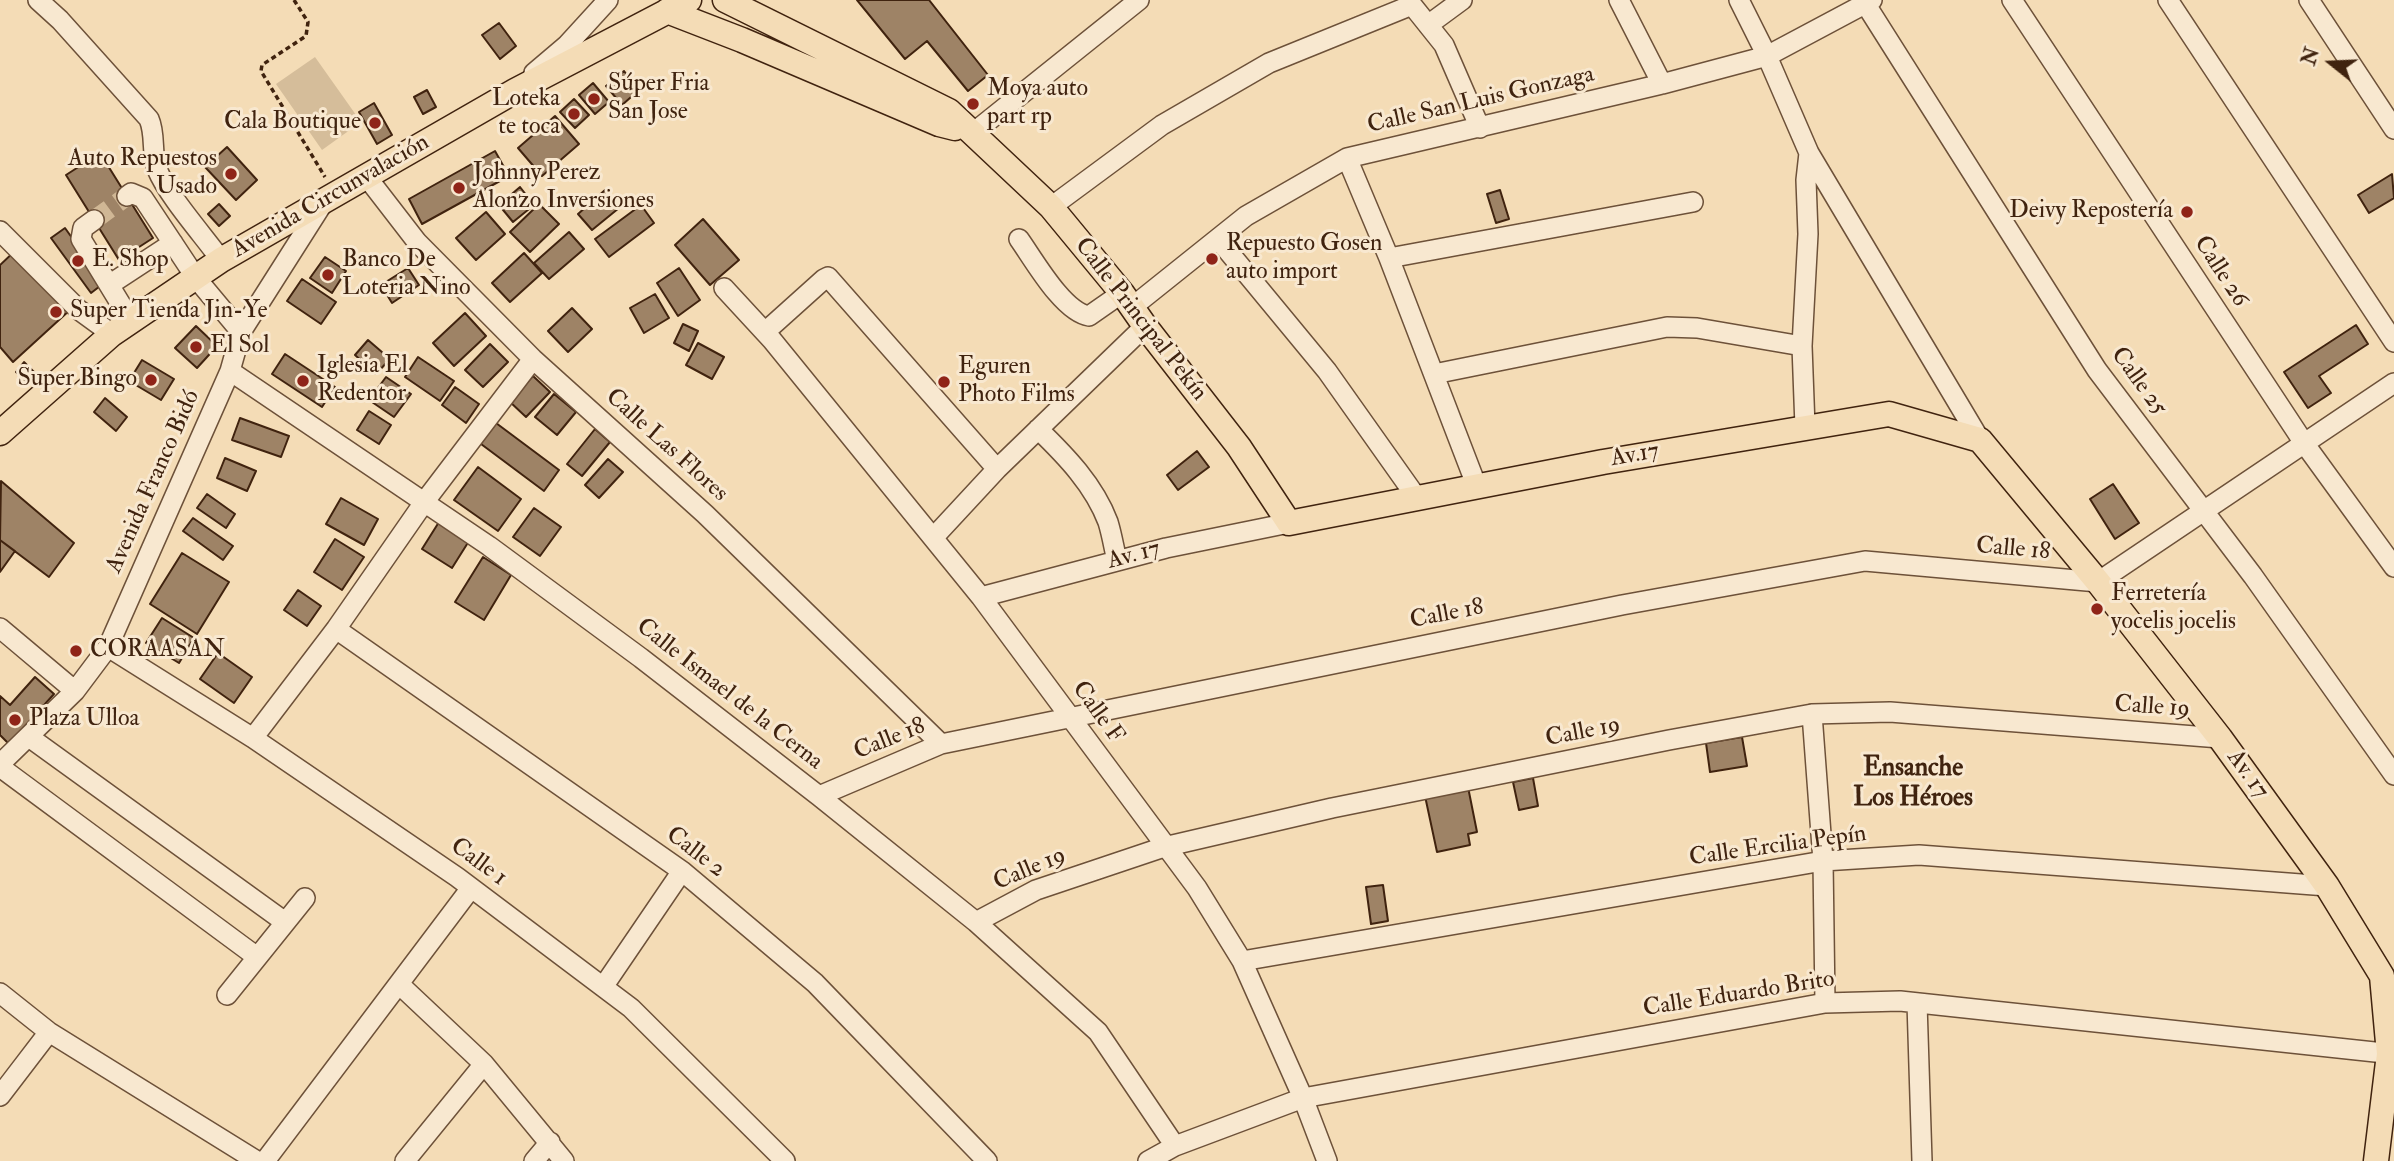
<!DOCTYPE html>
<meta charset="utf-8">
<style>
body{margin:0}
#map{position:relative;width:2394px;height:1161px;overflow:hidden;background:#f4dcb6;font-family:"IM FELL Double Pica",serif}
canvas{display:block}
.north{position:absolute;left:2296px;top:28px;width:70px;height:70px;-webkit-text-stroke:5px #f8e8d0;paint-order:stroke;rotate:288deg;font-size:19px;font-weight:700;line-height:28px;text-align:center;color:#40230f}
.north::after{content:'';display:block;margin:auto;width:24px;height:32px;background:#40230f;clip-path:polygon(50% 0,100% 100%,50% 72%,0 100%)}
</style>
<div id="map">
<canvas width="2394" height="1161"></canvas>
<div class="north">N</div>
</div>
<script>
const c = document.querySelector('canvas').getContext('2d');
c.lineJoin = 'round';
function fill(path, color) { c.fillStyle = color; c.fill(path, 'evenodd'); }
function stroke(path, color, width, dash) { c.strokeStyle = color; c.lineWidth = width; c.lineCap = dash ? 'butt' : 'round'; c.setLineDash(dash || []); c.stroke(path); }
function drawText(font, color, halo, rows, align = 'center') {
  c.font = font + ' "IM FELL Double Pica",serif'; c.lineWidth = 6; c.setLineDash([]); c.textBaseline = 'middle'; c.strokeStyle = halo; c.fillStyle = color; for (const [text, x, y, turn = 0] of rows) {
    c.save(); c.translate(x, y); c.rotate((+turn || 0) * Math.PI / 180); c.textAlign = isNaN(turn) ? turn : align; if (halo) c.strokeText(text, 0, 0); c.fillText(text, 0, 0); c.restore();
  }
}
const green = new Path2D(`
 M315 57 361 122 322 150 276 84Z`);
const building = new Path2D(`
 M857 0H929L988 75 968 91 927 41 905 59Z
 M499 23 516 46 500 59 482 35Z
 M624 71 639 90 622 105 606 86Z
 M593 83 609 102 595 114 579 95Z
 M427 90 436 107 423 114 414 97Z
 M574 99 589 115 575 128 560 112Z
 M374 103 392 135 377 144 359 112Z
 M555 116 579 144 542 176 518 148Z
 M227 147 257 180 236 200 205 167Z
 M495 151 509 176 422 224 409 199Z
 M100 153 153 238 119 260 66 175Z
 M2392 174 2394 198 2369 213 2358 195Z
 M520 187 534 205 513 222 499 205Z
 M605 190 619 208 592 230 578 214Z
 M1500 190 1509 219 1496 223 1487 194Z
 M219 204 230 216 219 226 208 214Z
 M539 204 559 224 530 252 510 232Z
 M641 205 654 223 609 257 595 239Z
 M486 212 505 234 476 260 456 238Z
 M703 219 739 260 710 285 675 245Z
 M65 228 104 283 91 293 51 238Z
 M569 232 584 249 549 279 534 263Z
 M17 249 71 309 13 362 0 347V265Z
 M524 253 542 273 510 302 492 283Z
 M325 257 346 271 332 293 310 278Z
 M408 268 419 285 392 303 381 285Z
 M679 268 700 300 678 316 657 283Z
 M302 279 336 302 321 324 287 301Z
 M655 294 669 318 644 333 630 308Z
 M572 308 592 329 568 352 548 331Z
 M465 313 486 336 454 366 433 343Z
 M683 324 698 331 689 351 674 343Z
 M2356 325 2368 344 2319 376 2331 393 2308 408 2284 372Z
 M196 326 217 346 197 368 175 348Z
 M368 340 390 359 376 374 355 355Z
 M698 343 724 357 712 379 686 365Z
 M490 344 508 362 483 387 465 370Z
 M285 354 335 387 322 407 272 374Z
 M418 357 454 381 440 401 405 377Z
 M142 360 174 379 161 400 129 381Z
 M24 362 35 373 27 382 16 372Z
 M533 376 550 392 526 417 509 401Z
 M386 377 411 394 394 417 369 400Z
 M455 387 479 404 466 423 442 405Z
 M554 394 576 412 557 435 535 417Z
 M105 398 127 417 116 431 94 412Z
 M369 411 391 425 379 444 357 430Z
 M240 418 289 436 281 457 232 440Z
 M492 420 559 470 544 491 477 441Z
 M595 429 610 442 582 476 567 464Z
 M1197 451 1209 467 1178 490 1167 475Z
 M225 458 256 471 247 491 217 478Z
 M608 459 623 472 599 498 585 485Z
 M478 467 521 499 498 531 454 500Z
 M1 481 74 543 49 577 0 540Z
 M2113 484 2139 523 2115 539 2090 499Z
 M207 494 235 514 226 528 197 508Z
 M341 498 378 519 364 545 326 524Z
 M534 508 561 527 540 556 513 537Z
 M193 518 233 546 223 560 183 531Z
 M439 522 469 541 452 568 422 549Z
 M335 539 364 557 342 590 314 572Z
 M0 540 15 551 0 572Z
 M182 553 229 582 197 634 150 604Z
 M483 557 511 575 484 620 455 602Z
 M298 590 321 606 307 626 284 610Z
 M162 618 194 638 179 663 146 643Z
 M218 653 252 677 234 703 200 679Z
 M35 677 54 694 9 744 0 735V696L10 705Z
 M1742 737 1747 766 1710 772 1706 743Z
 M1533 778 1538 806 1519 810 1513 782Z
 M1468 787 1477 832 1468 834 1470 845 1437 852 1425 796Z
 M1383 885 1388 921 1371 924 1366 887Z`);
const minorTunnel = new Path2D(`
 M94 220 127 196`);
const path = new Path2D(`
 M294 0 308 22 306 36 262 65 261 71 325 177`);
const minor = new Path2D(`
 M38 0 60 20 149 119C156 135 151 153 157 169 168 196 203 235 221 260
 M1408 0 1444 45 1480 128
 M1619 0 1662 84
 M1739 0 1767 56 1809 153 1980 440
 M1863 0 2097 370 2253 576 2394 775
 M2012 0 2304 443 2394 567
 M2168 0 2394 342
 M2309 0 2394 129
 M1428 25 1462 0
 M534 73 567 45 608 0
 M973 133 1139 0
 M1347 158 1389 258 1477 487
 M366 176 417 242 533 359 705 514 941 744
 M127 196 131 193 143 198 196 278 241 332
 M1051 207 1162 125 1269 63 1412 5
 M94 220 83 228 81 239 131 321
 M0 231 79 310 112 334
 M1019 239C1034 260 1063 312 1089 316L1122 293
 M1218 239 1327 371 1417 498
 M1389 258 1693 202
 M109 285 173 243
 M724 288 772 340 981 597 1197 888 1242 961 1303 1098 1327 1161
 M1131 308 1246 216 1347 158 1662 84 1767 56 1872 0
 M765 332 824 279 828 277 997 469
 M230 371 489 546 641 658 819 796 976 922 1098 1032 1175 1146
 M1434 374 1667 327 1697 328 1802 346
 M1805 427 1802 346 1808 234 1806 180 1809 153
 M1038 429C1066 456 1094 485 1108 522 1112 535 1114 548 1117 561
 M933 538 997 469 1145 326
 M981 597 1166 548 1289 523
 M0 628 75 691
 M336 629 682 871 815 983 987 1161
 M108 647 253 738 457 877 631 1008 785 1161
 M1812 714 1823 861 1825 1003
 M29 737 285 922
 M253 738 336 629 425 501 533 359
 M0 764 75 691 108 647 230 371 241 332 323 203
 M0 767 257 957
 M819 796 941 744 1622 605 1865 561 2098 582 2394 383
 M976 922 1036 890 1164 847 1332 808 1669 740 1812 714 1890 712 2220 738
 M1242 961 1823 861 1919 855 2327 886
 M399 984 484 1064 564 1161
 M603 987 682 871
 M0 993 49 1032 257 1161
 M227 995 305 898
 M1917 1003 1922 1161
 M0 1096 49 1032
 M265 1161 471 888
 M405 1161 484 1064
 M534 1161 550 1142
 M1148 1161 1175 1146 1303 1098 1825 1003 1900 1001 2394 1054`);
const major = new Path2D(`
 M725 0 949 111 1051 207 1122 293 1145 326 1239 447 1289 523 1603 462 1889 414 1980 440 2098 582 2220 738 2327 886 2382 976 2389 1054 2376 1161
 M667 11 742 40 939 124 955 128
 M0 433 112 334 221 260 515 91 689 0`);
const markers = [
 [594,99,7,"#8f2418"],
 [973,104,7,"#8f2418"],
 [574,114,7,"#8f2418"],
 [375,123,7,"#8f2418"],
 [231,174,7,"#8f2418"],
 [459,188,7,"#8f2418"],
 [2187,212,7,"#8f2418"],
 [1212,259,7,"#8f2418"],
 [78,261,7,"#8f2418"],
 [328,275,7,"#8f2418"],
 [56,312,7,"#8f2418"],
 [196,347,7,"#8f2418"],
 [151,380,7,"#8f2418"],
 [303,381,7,"#8f2418"],
 [944,382,7,"#8f2418"],
 [2097,609,7,"#8f2418"],
 [76,651,7,"#8f2418"],
 [15,720,7,"#8f2418"]
];
const poiNames = [
 ["Súper Fria",608,85],
 ["San Jose",608,113],
 ["Moya auto",987,90],
 ["part rp",987,118],
 ["Loteka",560,100,"right"],
 ["te toca",560,128,"right"],
 ["Cala Boutique",361,123,"right"],
 ["Auto Repuestos",217,160,"right"],
 ["Usado",217,188,"right"],
 ["Johnny Perez",473,174],
 ["Alonzo Inversiones",473,202],
 ["Deivy Repostería",2173,212,"right"],
 ["Repuesto Gosen",1226,245],
 ["auto import",1226,273],
 ["E. Shop",92,261],
 ["Banco De",342,261],
 ["Loteria Nino",342,289],
 ["Super Tienda Jin-Ye",70,312],
 ["El Sol",210,347],
 ["Iglesia El",317,367],
 ["Redentor",317,395],
 ["Eguren",958,368],
 ["Photo Films",958,396],
 ["Super Bingo",137,380,"right"],
 ["Ferretería",2111,595],
 ["yocelis jocelis",2111,623],
 ["CORAASAN",90,651],
 ["Plaza Ulloa",29,720]
];
const streetNames = [
 ["Calle San Luis Gonzaga",1481,101,-13],
 ["Avenida Circunvalación",331,197,-30],
 ["Calle 26",2220,272,57],
 ["Calle Principal Pekín",1140,320,52],
 ["Calle 25",2138,382,54],
 ["Calle Las Flores",666,446,42],
 ["Av.17",1635,456,-10],
 ["Avenida Franco Bidó",154,482,-66],
 ["Calle 18",2013,550,5],
 ["Av. 17",1134,556,-15],
 ["Calle 18",1447,615,-11],
 ["Calle Ismael de la Cerna",729,695,38],
 ["Calle 19",2152,708,4],
 ["Calle F",1097,713,54],
 ["Calle 19",1583,733,-11],
 ["Calle 18",890,740,-22],
 ["Av. 17",2247,775,54],
 ["Calle Ercilia Pepín",1778,847,-8],
 ["Calle 2",695,853,37],
 ["Calle 1",478,863,36],
 ["Calle 19",1030,870,-23],
 ["Calle Eduardo Brito",1739,995,-9]
];
const neighbourhoodNames = [
 ["Ensanche",1913,769],
 ["Los Héroes",1913,799]
];
fill(green, '#d5bd9a');
fill(building, '#9e8366');
stroke(building, '#40230f', 2);
stroke(minorTunnel, '#d0b795', 19, [19, 10]);
stroke(minor, '#6d5139', 22);
stroke(major, '#40230f', 27);
stroke(path, '#40230f', 3.5, [5, 3.5]);
stroke(minor, '#f8e8d0', 19);
stroke(major, '#f4dcb6', 24);
for (const [x, y, r, color] of markers) { const dot = new Path2D(); dot.arc(x, y, r, 0, 2 * Math.PI); c.fillStyle = color; c.fill(dot); stroke(dot, '#f8e8d0', 2.5); }
drawText('24px', '#40230f', '#f8e8d0', poiNames, 'left');
drawText('24px', '#40230f', '#f8e8d0', streetNames);
drawText('bold 26px', '#40230f', '#f8e8d0', neighbourhoodNames);
</script>
